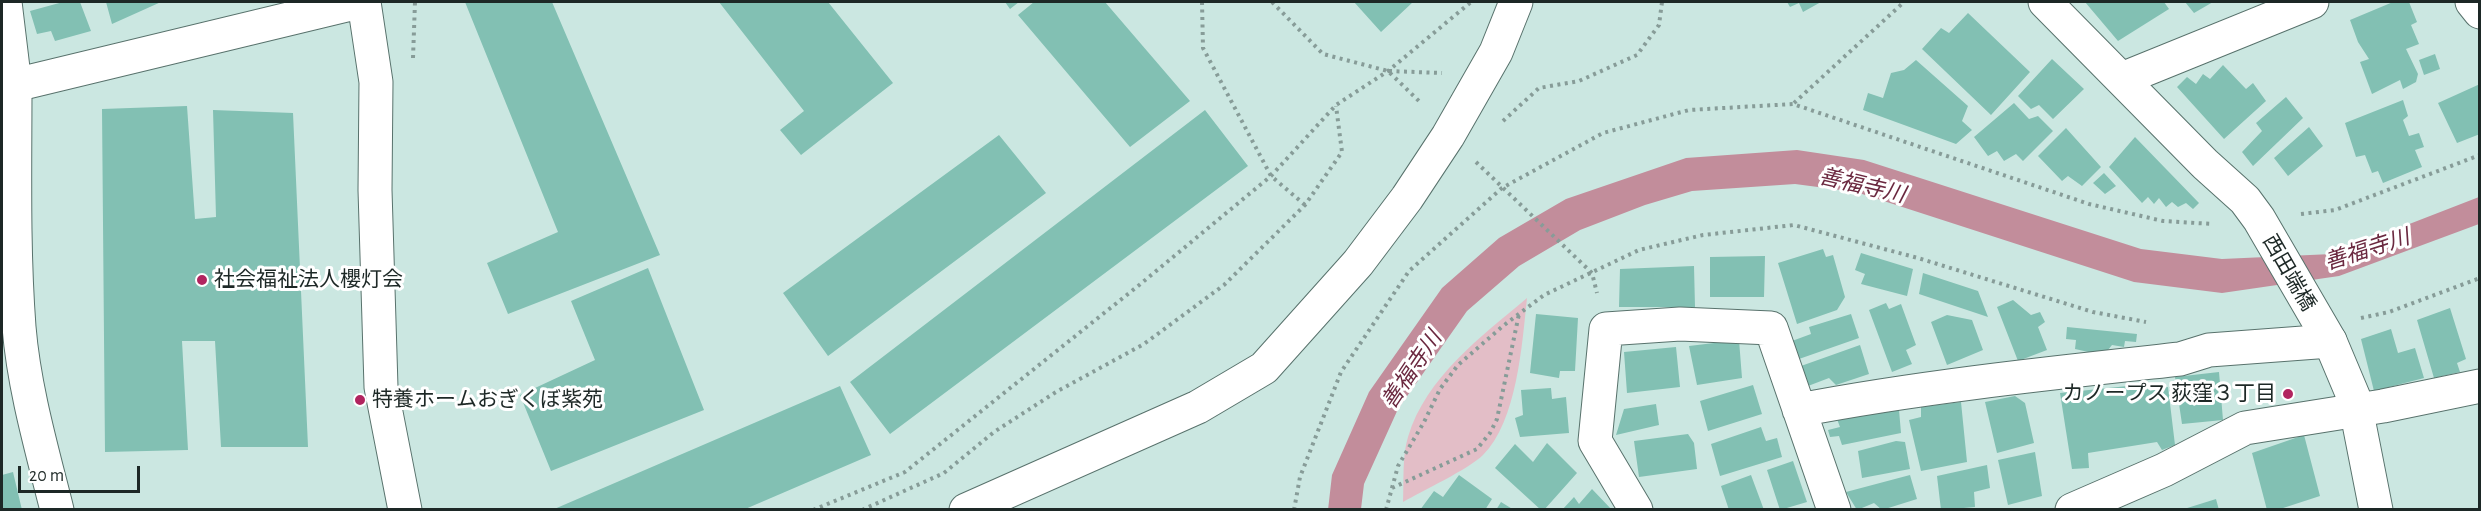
<!DOCTYPE html>
<meta charset="utf-8">
<style>
body{margin:0}
#map{position:relative;width:2481px;height:511px;overflow:hidden;background:#cbe7e1;font-family:"Alegreya Sans",sans-serif}
canvas{display:block}
.frame{position:absolute;inset:0;border:3px solid #1d2826;pointer-events:none}
.scale{position:absolute;left:18px;top:466px;width:122px;height:27px;box-sizing:border-box;border:3px solid #1d2826;border-top:0;padding-left:8px;font-size:18px;line-height:21px;white-space:nowrap;color:#1d2826;-webkit-text-stroke:4px #fff;paint-order:stroke}
</style>
<div id="map">
<canvas width="2481" height="511"></canvas>
<div class="frame"></div>
<div class="scale">20 m</div>
</div>
<script>
const c = document.querySelector('canvas').getContext('2d');
c.lineJoin = 'round';
function fill(path, color) { c.fillStyle = color; c.fill(path, 'evenodd'); }
function stroke(path, color, width, dash) { c.strokeStyle = color; c.lineWidth = width; c.lineCap = dash ? 'butt' : 'round'; c.setLineDash(dash || []); c.stroke(path); }
function drawText(font, color, halo, rows, align = 'center') {
  c.font = font + ' "Alegreya Sans","Noto Sans JP",sans-serif'; c.lineWidth = 6; c.setLineDash([]); c.textBaseline = 'middle'; c.strokeStyle = halo; c.fillStyle = color; for (const [text, x, y, turn = 0] of rows) {
    c.save(); c.translate(x, y); c.rotate((+turn || 0) * Math.PI / 180); c.textAlign = isNaN(turn) ? turn : align; if (halo) c.strokeText(text, 0, 0); c.fillText(text, 0, 0); c.restore();
  }
}
const green = new Path2D(`
 M1527 298C1522 345 1517 421 1483 455 1469 469 1422 491 1403 502 1404 482 1402 456 1408 437 1426 377 1482 336 1527 298Z`);
const water = new Path2D(`
 M1797 150 1864 160 2141 249 2222 259 2332 254 2479 197V224L2339 276 2222 293 2134 282 1856 192 1795 184 1692 191 1645 205 1580 230 1519 266 1467 311 1398 409 1364 484 1361 509 1328 510 1332 475 1369 392 1442 288 1499 238 1566 199 1686 158Z`);
const building = new Path2D(`
 M63 2H80L91 31 55 41 51 31 37 34 30 11Z
 M106 2H161L112 24Z
 M465 2H552L660 255 508 314 487 263 558 232Z
 M719 2H828L893 83 801 155 780 130 804 111Z
 M1005 2H1019L1010 9Z
 M1034 2H1105L1190 101 1130 147 1018 15Z
 M1354 2H1413L1381 32Z
 M1787 2H1821L1803 12 1799 3 1790 7Z
 M2085 2H2164L2169 9 2118 41Z
 M2185 2H2213L2194 13Z
 M2393 2H2409L2417 22 2411 25 2419 44 2406 49 2418 74 2416 82 2403 89 2400 80 2372 94 2360 62 2369 59 2358 42 2350 20Z
 M1968 13 2030 72 1991 115 1922 49 1941 28 1949 33Z
 M2435 54 2440 69 2424 75 2419 60Z
 M2052 59 2084 89 2053 119 2039 105 2031 109 2018 96Z
 M1916 60 1968 106 1962 121 1972 130 1956 144 1863 110 1868 93 1883 98 1891 73 1904 70Z
 M2223 65 2246 89 2253 83 2266 101 2224 139 2177 87 2187 77 2196 84 2203 74 2210 79Z
 M2480 84V134L2457 143 2438 103Z
 M2286 97 2303 118 2253 166 2242 152 2262 131 2256 123Z
 M2403 100 2408 116 2403 120 2409 136 2419 133 2424 147 2415 150 2422 167 2383 183 2378 171 2372 173 2365 155 2356 157 2345 123Z
 M2014 103 2029 119 2038 116 2053 131 2023 161 2016 154 2004 161 1997 151 1988 156 1974 137Z
 M187 106 195 219 216 217 213 110 293 113 308 447H221L215 341H182L188 450 105 452 102 109Z
 M1205 110 1248 166 890 434 850 382Z
 M2309 127 2323 146 2288 176 2274 158Z
 M2066 128 2101 167 2082 186 2068 176 2062 181 2038 156Z
 M999 135 1046 193 828 356 783 293Z
 M2135 137 2199 203 2193 209 2186 203 2178 207 2172 202 2166 207 2159 198 2154 204 2148 197 2142 203 2109 167Z
 M2104 173 2116 186 2105 194 2093 183Z
 M1823 249 1826 257 1833 255 1845 297 1837 310 1797 324 1778 263Z
 M1861 253 1913 269 1907 296 1861 284 1865 274 1855 270Z
 M1765 256 1764 297H1710V257Z
 M1694 266 1695 307H1619L1620 269Z
 M648 268 704 410 551 471 520 395 595 360 571 301Z
 M1923 273 1978 291 1988 317 1919 294Z
 M2013 300 2031 315 2040 312 2045 322 2038 327 2047 350 2018 361 1997 307Z
 M1886 303 1889 309 1901 304 1916 345 1906 350 1912 364 1892 372 1869 310Z
 M2450 308 2466 359 2457 363 2460 372 2434 378 2417 320Z
 M1536 314 1578 318 1575 371H1560L1559 378 1530 373Z
 M1851 314 1859 338 1799 359 1792 341 1811 334 1809 327Z
 M1947 315 1972 320 1983 350 1947 365 1931 322Z
 M2067 327 2137 334 2136 342 2125 341 2124 347 2112 345 2108 350 2093 353 2075 349 2076 340 2066 339Z
 M2391 329 2398 353 2415 348 2424 378 2374 391 2361 339Z
 M1739 340 1742 378 1697 385 1689 346Z
 M1860 345 1869 374 1836 385 1829 378 1808 386 1801 366Z
 M1676 347 1680 387 1627 393 1624 352Z
 M2219 372 2223 420 2182 424 2175 377Z
 M2147 384 2150 391 2168 387 2175 445 2162 450 2157 442 2088 453 2089 468 2072 469 2060 393Z
 M1753 385 1762 414 1708 431 1700 401Z
 M840 386 871 455 743 510H552Z
 M1551 388 1552 399 1566 397 1569 433 1520 437 1515 418 1523 415 1521 390Z
 M2015 396 2025 403 2034 443 1997 453 1985 402Z
 M1961 402 1967 462 1921 471 1909 420 1921 417V407Z
 M1656 404 1659 425 1616 435 1624 409Z
 M1899 410 1901 433 1842 445 1839 436 1830 437 1828 430 1840 427 1837 419Z
 M1761 427 1766 441 1777 438 1782 457 1720 476 1711 444Z
 M1688 434 1694 443 1697 469 1639 477 1634 441Z
 M2304 435 2320 496 2277 510H2267L2252 453Z
 M1896 441 1905 442 1910 469 1862 478 1858 451Z
 M1547 443 1577 473 1544 510H1541L1495 468 1515 444 1533 462Z
 M2035 452 2042 496 2008 505 1998 460Z
 M1793 461 1807 502 1780 510 1767 470Z
 M1987 465 1990 488 1974 492 1975 507 1941 510 1937 476Z
 M13 472 22 510H2V475Z
 M1459 475 1492 499 1485 510H1420L1434 491 1443 497Z
 M1751 475 1764 510H1729L1721 486Z
 M1910 475 1917 499 1882 510 1874 503 1857 510 1846 492Z
 M1592 489 1612 510H1562L1574 497 1579 504Z
 M2216 499 2219 510H2184V509Z
 M1501 502 1514 510H1496Z`);
const path = new Path2D(`
 M1202 2 1203 48 1271 176 1305 205
 M1272 2 1323 54 1388 71 1422 104
 M413 58 415 2
 M1389 71 1442 73
 M1794 103 1904 2
 M1503 121 1539 88 1579 81 1637 55 1659 25 1662 2
 M1476 162 1592 273 1597 293
 M2301 214 2335 210 2480 155
 M2361 318 2389 312 2480 278
 M1392 488 1477 449 1490 433 1497 419 1519 314
 M813 510 905 472 1138 286 1271 176 1336 105 1388 71 1471 2
 M862 510 944 473 994 432 1056 392 1144 344 1224 285 1305 205 1342 152 1336 106
 M1294 510 1300 477 1341 372 1409 271 1502 188 1603 133 1689 110 1793 104 2089 204 2163 221 2213 224
 M1386 510 1398 466 1424 422 1440 389 1458 365 1503 326 1544 295 1639 250 1703 235 1794 225 1918 258 2093 312 2146 322`);
const minor = new Path2D(`
 M5 2 15 85 359 2
 M364 2 376 82 375 190 381 387 405 510
 M2472 2 2480 12
 M2122 79 2312 2
 M1799 410C1925 386 2052 373 2180 359L2209 350 2330 341
 M966 510 1198 407 1264 368 1358 263 1407 198 1448 136 1496 52 1516 2
 M1636 510 1595 441 1606 329 1680 324 1771 328 1834 510
 M2072 510 2164 470 2245 428 2383 406 2480 386`);
const tertiary = new Path2D(`
 M2045 2 2205 164 2245 200 2259 219 2330 341 2354 398 2376 510
 M15 85C15 166 13 247 19 327 24 388 42 450 57 510`);
const markers = [
 [202,280,6,"#b1245f"],
 [2288,394,6,"#b1245f"],
 [360,400,6,"#b1245f"]
];
const streetNames = [
 ["西田端橋",2289,273,60]
];
const poiNames = [
 ["社会福祉法人櫻灯会",214,280],
 ["カノープス 荻窪３丁目",2276,394,"right"],
 ["特養ホームおぎくぼ紫苑",372,400]
];
const waterNames = [
 ["善福寺川",1862,186,13],
 ["善福寺川",2367,250,-18],
 ["善福寺川",1412,370,-56]
];
fill(green, '#e3bec7');
fill(water, '#c28d9b');
fill(building, '#82c0b3');
stroke(minor, '#58726c', 35);
stroke(tertiary, '#58726c', 35);
stroke(path, '#879c98', 4, [3, 4.5]);
stroke(minor, '#fff', 33);
stroke(tertiary, '#fff', 33);
for (const [x, y, r, color] of markers) { const dot = new Path2D(); dot.arc(x, y, r, 0, 2 * Math.PI); c.fillStyle = color; c.fill(dot); stroke(dot, '#fff', 2); }
drawText('21px', '#1d2826', '#fff', streetNames);
drawText('21px', '#1d2826', '#fff', poiNames, 'left');
drawText('italic 22px', '#6b2940', '#fff', waterNames);
</script>
